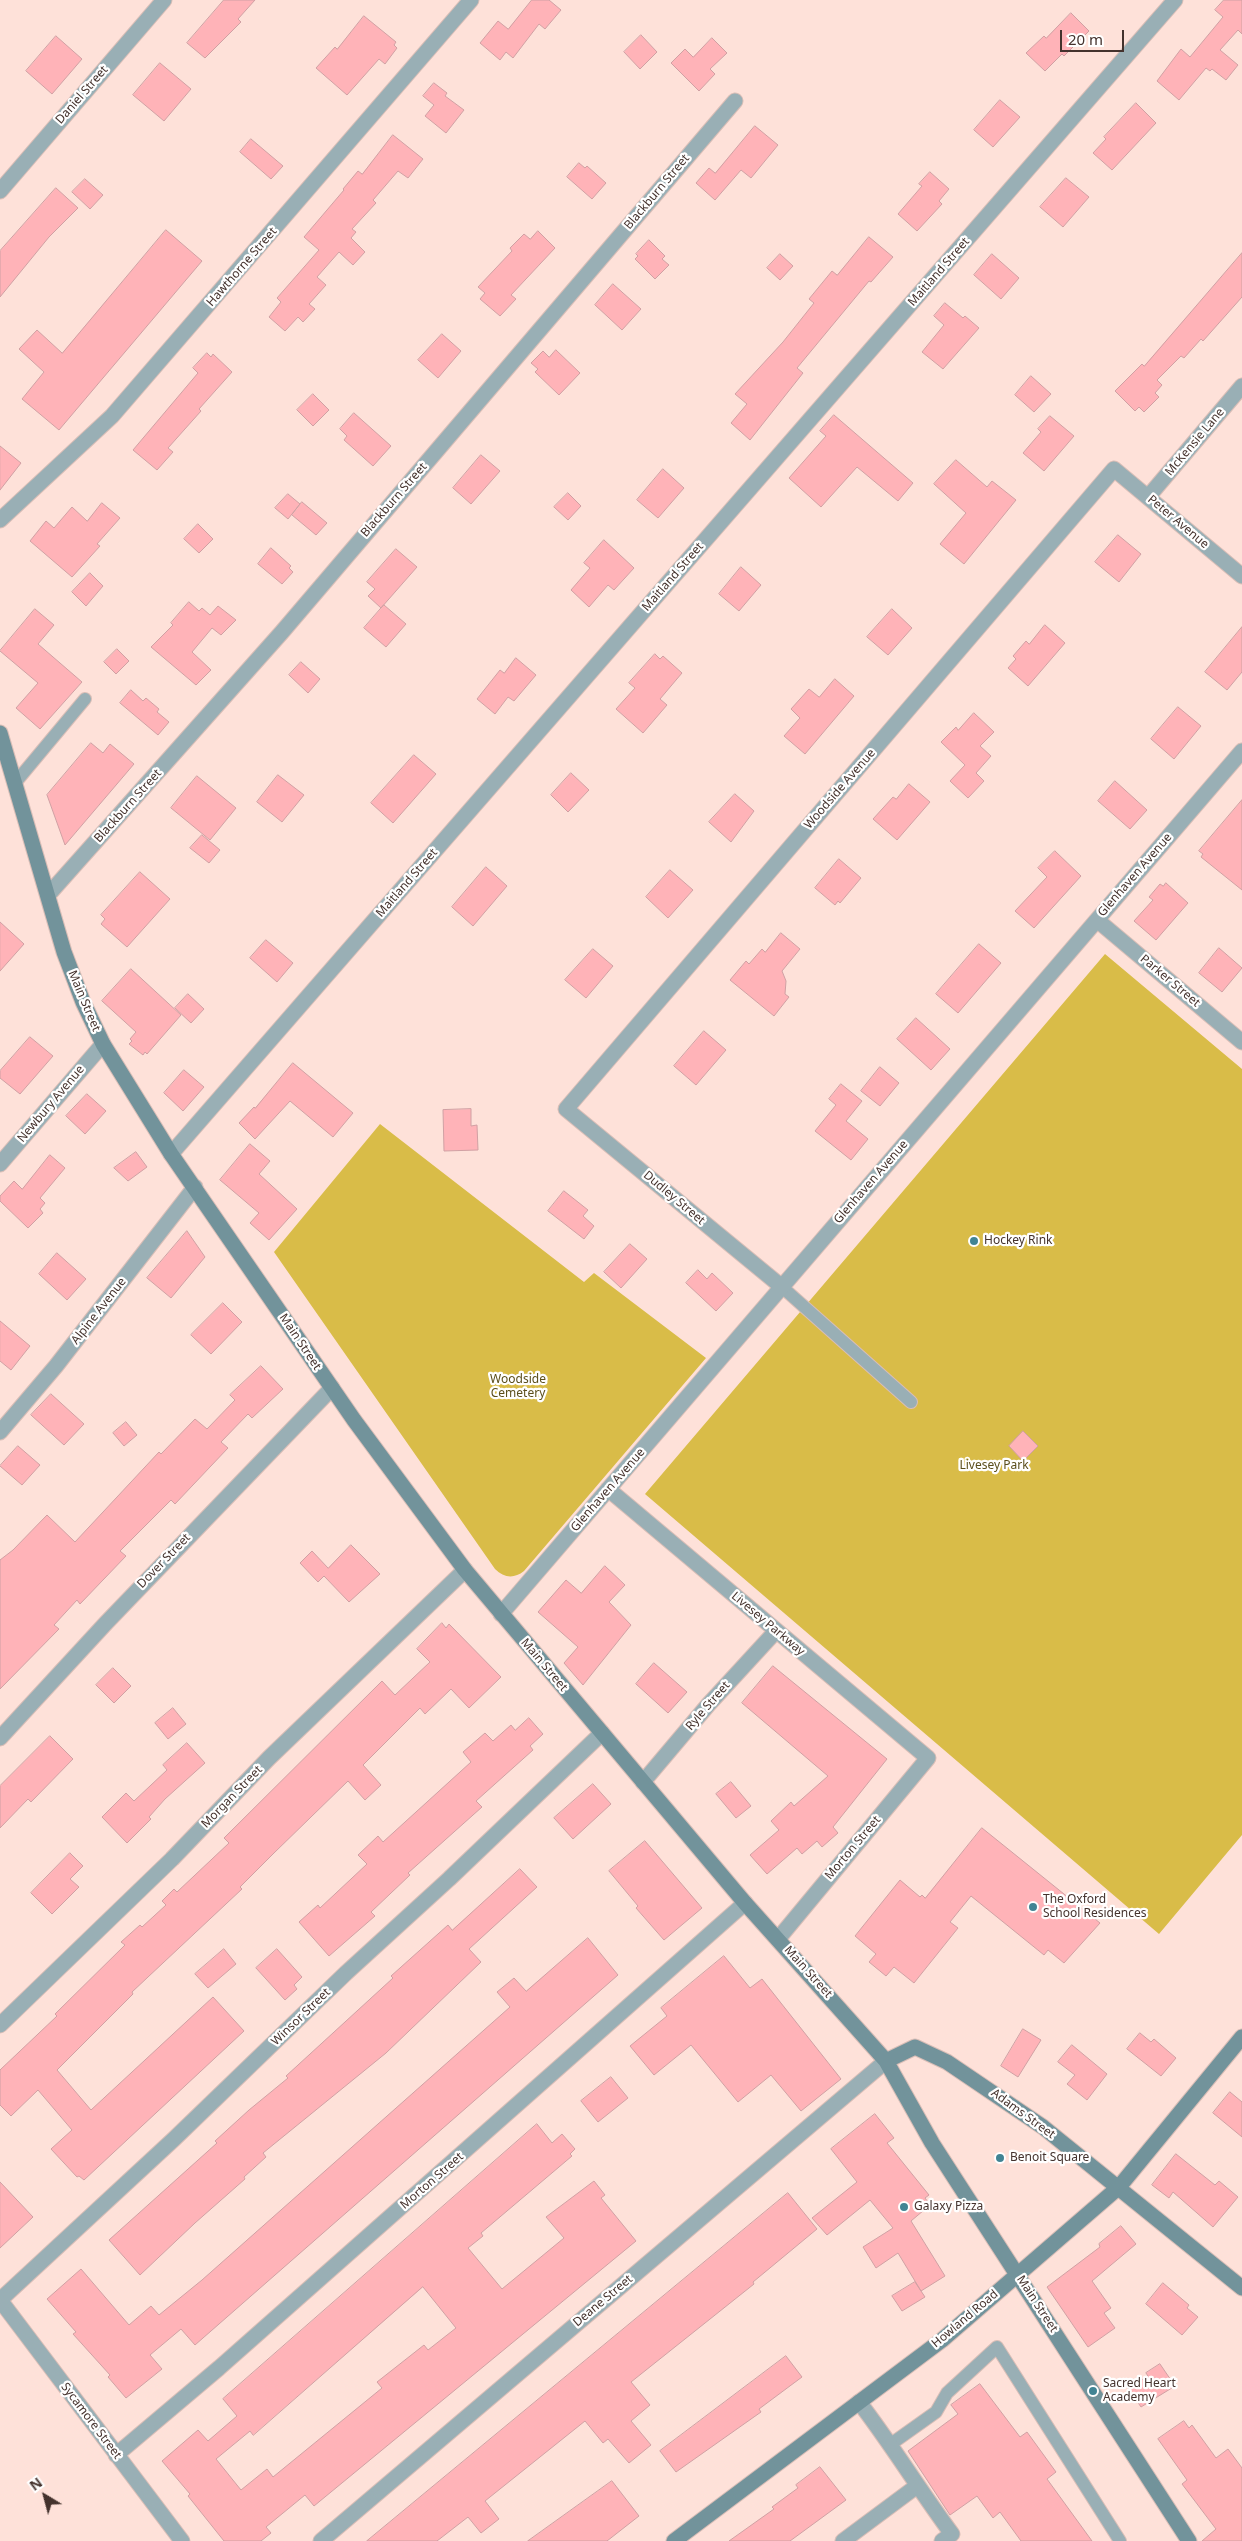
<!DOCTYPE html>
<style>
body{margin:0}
#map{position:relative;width:1242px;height:2541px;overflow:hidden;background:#fee1d9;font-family:"Noto Sans",sans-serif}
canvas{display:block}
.north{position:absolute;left:20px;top:2471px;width:50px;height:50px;-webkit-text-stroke:4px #fff;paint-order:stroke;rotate:323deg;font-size:14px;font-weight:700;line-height:20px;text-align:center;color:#44322d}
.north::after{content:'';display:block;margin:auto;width:18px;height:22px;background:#44322d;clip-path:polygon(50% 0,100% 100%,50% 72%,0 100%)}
.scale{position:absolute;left:1060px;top:30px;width:64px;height:22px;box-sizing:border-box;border:2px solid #44322d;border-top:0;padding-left:6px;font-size:15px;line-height:18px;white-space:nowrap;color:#44322d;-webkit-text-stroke:4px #fff;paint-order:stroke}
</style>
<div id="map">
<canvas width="1242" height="2541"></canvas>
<div class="north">N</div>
<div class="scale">20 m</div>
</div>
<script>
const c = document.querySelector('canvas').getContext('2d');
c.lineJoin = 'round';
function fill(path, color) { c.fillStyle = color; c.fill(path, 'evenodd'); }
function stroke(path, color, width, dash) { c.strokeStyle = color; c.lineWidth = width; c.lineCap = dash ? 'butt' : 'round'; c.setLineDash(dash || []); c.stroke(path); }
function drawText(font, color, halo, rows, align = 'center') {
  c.font = font + ' "Noto Sans",sans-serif'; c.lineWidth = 4.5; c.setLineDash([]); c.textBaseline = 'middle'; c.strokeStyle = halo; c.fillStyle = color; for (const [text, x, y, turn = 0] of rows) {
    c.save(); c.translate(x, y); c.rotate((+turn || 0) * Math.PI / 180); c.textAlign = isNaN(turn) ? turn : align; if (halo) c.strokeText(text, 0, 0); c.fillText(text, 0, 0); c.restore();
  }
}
const green = new Path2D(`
 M1105 954 1242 1069V1835L1159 1934 645 1494Z
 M380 1124 584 1282 594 1273 706 1358 524 1571C514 1579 504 1578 495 1569L274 1252Z`);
const building = new Path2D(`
 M224 0H255L238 19 241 22 205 58 187 43Z
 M532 0H549L561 10 545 29 539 24 513 58 506 52 500 60 480 43 498 21 508 29Z
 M1224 0H1242V34L1238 30 1220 50 1238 65 1226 80 1212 69 1210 71 1206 68 1179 100 1157 81 1181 49 1190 57 1223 17 1215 10Z
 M1071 13 1089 31 1064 56 1062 54 1045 71 1026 53 1044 36 1046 38Z
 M364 16 396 42 394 45 397 48 385 64 379 59 347 95 316 68 335 47 337 49Z
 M641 35 657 52 640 69 624 52Z
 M56 36 82 59 52 94 26 71Z
 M712 38 727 53 710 69 715 74 699 91 671 63 685 49 693 57Z
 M160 63 191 89 164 121 133 95Z
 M434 83 447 93 445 96 464 110 446 133 425 116 434 105 423 96Z
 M1000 100 1020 117 993 147 974 130Z
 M1136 103 1156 123 1112 170 1093 153 1106 139 1104 137Z
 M755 126 778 145 751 178 741 170 715 200 696 183 709 168 715 173Z
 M393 135 423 159 408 178 398 171 373 200 376 203 352 229 356 232 351 238 365 252 353 265 339 252 317 277 326 285 309 304 315 309 303 322 298 317 285 331 269 317 281 302 277 298 319 250 304 237 344 190 343 189 358 171 362 174Z
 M251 139 283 166 271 179 240 152Z
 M579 163 585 168 587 166 606 183 592 199 567 177Z
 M930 172 949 189 939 201 942 204 917 231 898 214 922 186 919 184Z
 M1066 178 1089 197 1063 227 1040 207Z
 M85 179 103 195 90 209 72 192Z
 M56 188 78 208 49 237 0 297V251Z
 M166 230 202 261 59 430 22 399 44 372 19 349 37 330 62 353Z
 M538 231 555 248 511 295 516 299 500 316 480 299 485 293 478 287 512 251 510 248 524 234 530 239Z
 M869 237 893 257 871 282 869 281 797 368 803 373 750 440 731 423 747 404 735 394 783 342 814 303 809 299 832 271 837 275Z
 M649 240 665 256 662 259 669 265 655 279 635 259 638 256 636 254Z
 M1242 253V297L1203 341 1201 339 1184 358 1181 356 1157 380 1162 385 1155 393 1159 397 1144 412 1139 407 1135 411 1115 391 1142 364 1144 366Z
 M780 254 793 266 780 280 767 268Z
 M992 254 1019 278 1001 299 974 275Z
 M613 284 641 309 622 330 595 305Z
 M945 303 963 318 965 316 979 328 943 369 922 352 944 325 934 316Z
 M442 334 461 351 438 378 418 360Z
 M556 350 580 373 559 395 535 372 538 369 531 363 543 351 549 357Z
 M207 353 211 357 213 354 232 372 199 409 201 411 168 448 173 452 157 470 133 450 198 373 193 368Z
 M1031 376 1051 394 1034 412 1015 395Z
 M313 394 329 410 313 426 297 410Z
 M354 413 391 446 373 466 344 440 347 436 340 429Z
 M834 415 913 483 898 501 857 467 821 507 789 478 826 436 820 431Z
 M1050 416 1074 436 1044 471 1023 453 1041 432 1038 429Z
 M0 446 21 463 0 490Z
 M481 455 500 471 471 504 453 488Z
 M956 460 987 487 992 481 1016 500 964 564 940 544 966 513 934 484Z
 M663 469 684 488 658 518 637 500Z
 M568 493 581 506 568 520 554 507Z
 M288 494 300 504 288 519 275 508Z
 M302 502 327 523 316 535 292 515Z
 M102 503 120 518 97 544 100 546 72 577 30 541 46 521 54 528 72 507 87 521Z
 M198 524 213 539 199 553 184 539Z
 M1118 535 1141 554 1119 582 1095 562Z
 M604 540 634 568 614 590 608 585 589 607 571 590 590 568 584 563Z
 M271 548 291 566 289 568 293 572 282 584 258 564Z
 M396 549 417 567 381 608 368 596 375 589 367 582Z
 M741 567 761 585 739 611 719 594Z
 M90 573 103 586 86 606 72 592Z
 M189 602 199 611 202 608 210 615 218 606 236 620 221 635 212 628 192 652 211 670 196 685 151 647 173 625 171 623Z
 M384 605 406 624 386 647 364 628Z
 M35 609 54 625 38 644 82 682 40 729 16 708 38 683 0 651Z
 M892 609 912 628 888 655 867 637Z
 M1045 625 1065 643 1028 686 1008 668 1016 659 1013 656 1026 641 1029 644Z
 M1242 627V672L1227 690 1205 672Z
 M117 649 129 661 116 674 104 662Z
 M655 654 660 659 663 656 682 673 660 699 667 705 643 733 616 709 635 688 629 683Z
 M516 658 536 675 514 701 508 697 495 714 477 699 500 670 504 673Z
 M301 662 320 679 308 693 289 675Z
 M835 679 854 696 805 754 784 736 800 718 791 709 809 689 819 697Z
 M131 690 143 701 146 698 159 709 157 712 169 722 158 735 120 703Z
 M1178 707 1201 726 1174 759 1151 739Z
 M974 713 994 732 980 746 991 756 976 773 984 781 968 798 950 781 965 765 941 742 956 727 958 730Z
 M91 743 103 753 110 744 134 764 65 845 47 795Z
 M414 755 436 774 393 823 371 803Z
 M571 773 589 790 568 812 551 795Z
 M278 775 304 795 282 822 257 802Z
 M197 776 236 808 210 840 171 808Z
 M1115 781 1147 810 1130 829 1098 801Z
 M909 784 930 802 897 840 873 819 893 797 896 799Z
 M735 794 754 811 731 842 709 822Z
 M1242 800V890L1201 857 1203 854 1199 851Z
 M202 835 220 850 209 863 190 848Z
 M1055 851 1081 876 1034 928 1015 911 1047 877 1038 868Z
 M839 859 861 878 840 903 838 901 835 905 815 888Z
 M486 867 507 886 473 926 452 907Z
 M670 870 693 890 668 918 646 897Z
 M140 872 170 899 127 947 101 924 105 919 101 915Z
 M1166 883 1188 903 1156 940 1134 921 1153 900 1149 897 1160 884 1163 886Z
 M0 922 24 944 0 971Z
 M781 933 800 949 782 971 786 981 785 994 789 997 774 1016 730 980 746 961 749 964 762 949 765 952Z
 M266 940 293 963 277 982 250 958Z
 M979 944 1001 963 958 1013 936 994Z
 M1219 948 1242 968 1222 992 1199 973Z
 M593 949 613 966 586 998 565 980Z
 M131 969 181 1015 147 1054 145 1052 143 1055 129 1044 132 1041 130 1039 136 1032 102 1001Z
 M188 994 204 1009 191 1023 175 1008Z
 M916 1018 950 1049 931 1070 897 1039Z
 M704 1031 726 1050 696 1085 674 1066Z
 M30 1037 53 1056 20 1094 0 1078V1071Z
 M293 1063 353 1113 333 1137 290 1101 255 1139 239 1123 254 1107 255 1108Z
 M880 1067 899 1083 880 1106 861 1091Z
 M184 1070 204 1087 183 1111 164 1093Z
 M841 1084 862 1101 846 1121 868 1139 851 1160 815 1131 836 1105 829 1099Z
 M87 1094 106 1111 85 1134 66 1116Z
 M471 1109V1126L477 1125 478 1150 444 1151 443 1110Z
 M250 1144 270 1161 259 1174 297 1209 269 1240 250 1223 259 1213 220 1180Z
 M136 1152 147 1167 128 1181 114 1168Z
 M50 1155 65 1168 40 1198 45 1203 40 1209 43 1213 28 1228 0 1201V1196L14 1181 22 1189Z
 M564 1191 588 1210 583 1216 594 1226 584 1239 548 1211Z
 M187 1231 205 1257 171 1298 147 1278Z
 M630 1244 647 1259 621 1288 604 1272Z
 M57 1253 86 1279 67 1300 39 1274Z
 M698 1270 707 1279 712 1273 733 1293 716 1311 686 1283Z
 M223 1303 242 1322 211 1354 191 1335Z
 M0 1321 30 1346 11 1370 0 1361Z
 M261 1366 283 1389 252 1418 248 1414 221 1442 228 1448 175 1504 171 1500 120 1551 126 1556 80 1604 77 1600 54 1625 59 1629 0 1689V1560L13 1550 47 1515 75 1542 159 1452 161 1454 195 1419 207 1429 235 1400 230 1395Z
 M51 1394 84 1424 64 1445 31 1415Z
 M126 1422 137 1435 124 1446 113 1433Z
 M1023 1431 1038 1446 1023 1461 1009 1446Z
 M18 1446 40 1465 22 1485 0 1466Z
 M351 1545 380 1574 349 1602 324 1576 318 1582 300 1563 312 1551 328 1568Z
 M605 1566 625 1585 609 1602 631 1625 583 1685 564 1663 578 1647 538 1612 566 1580 581 1593Z
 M442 1623 446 1628 449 1624 501 1677 469 1708 451 1689 425 1714 420 1708 363 1765 381 1785 365 1800 348 1781 274 1853 240 1887 242 1889 132 1992 133 1994 57 2070 91 2110 213 1997 244 2031 84 2180 79 2176 77 2177 51 2149 72 2130 38 2090 11 2116 0 2105V2070L57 2016 55 2014 125 1945 121 1942 140 1925 142 1927 166 1905 162 1901 174 1889 177 1892 229 1843 224 1838 382 1681 395 1695 430 1662 417 1649Z
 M654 1663 687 1692 668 1713 636 1684Z
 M773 1666 887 1759 833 1827 838 1833 822 1847 817 1841 802 1854 797 1848 767 1874 750 1855 779 1830 771 1821 791 1802 794 1806 828 1776 742 1703Z
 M113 1668 131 1686 114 1703 96 1685Z
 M173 1708 186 1724 168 1739 155 1723Z
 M529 1718 543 1734 530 1746 533 1750 476 1801 482 1807 408 1873 410 1875 371 1912 375 1916 329 1956 299 1922 318 1905 320 1908 367 1864 358 1855 378 1836 383 1842 471 1762 463 1752 485 1733 493 1741 511 1725 515 1730Z
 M50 1736 73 1759 31 1802 28 1799 0 1828V1786Z
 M187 1743 205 1763 165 1799 149 1817 151 1819 127 1843 102 1817 126 1793 134 1801 167 1770 163 1765Z
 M731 1782 751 1806 736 1818 716 1794Z
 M593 1784 611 1804 573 1839 554 1818Z
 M982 1828 1100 1923 1064 1963 1048 1950 1044 1955 971 1896 950 1922 958 1928 914 1983 894 1967 886 1976 869 1962 876 1954 855 1936 900 1880 920 1897 922 1895 925 1898Z
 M645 1841 702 1908 664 1940 636 1908 638 1906 609 1871Z
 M70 1853 83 1866 70 1879 79 1887 52 1914 31 1893Z
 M520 1869 537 1887 469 1949 481 1962 386 2053 263 2153 266 2157 244 2177 245 2179 195 2223 140 2275 109 2240 217 2143 215 2141 249 2110 288 2078 286 2076 393 1978 391 1976 448 1925 452 1930Z
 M588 1938 618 1975 195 2345 181 2329 150 2355 162 2369 126 2398 108 2377 110 2375 73 2334 76 2332 47 2299 81 2269 129 2325 151 2306 159 2315 202 2280 510 2007 497 1992 514 1978 526 1991Z
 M224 1949 236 1964 208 1988 195 1974Z
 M277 1949 302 1977 294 1985 297 1989 285 2000 256 1968Z
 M724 1956 750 1988 762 1979 841 2079 801 2111 771 2075 738 2102 691 2045 654 2075 630 2046 667 2016 661 2008Z
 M1023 2029 1041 2040 1018 2077 1001 2066Z
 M1140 2033 1151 2042 1154 2039 1176 2058 1161 2076 1127 2049Z
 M1072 2045 1107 2074 1087 2100 1067 2084 1075 2075 1058 2062Z
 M611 2077 628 2098 598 2122 581 2101Z
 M1230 2092 1242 2102V2137L1213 2113Z
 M875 2114 894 2138 887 2143 929 2195 925 2198 930 2205 911 2221 945 2276 921 2291 898 2253 876 2268 863 2247 893 2228 870 2200 827 2235 812 2218 857 2182 831 2149Z
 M537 2124 552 2143 562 2134 575 2149 570 2154 572 2156 481 2233 483 2236 468 2248 502 2289 564 2238 546 2217 594 2181 605 2195 601 2198 636 2241 314 2506 305 2495 266 2527 271 2533 261 2541H224L188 2496 190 2494 162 2461 198 2430 208 2441 237 2416 223 2399ZM423 2287 456 2328 428 2350 424 2345 377 2382 382 2388 273 2477 267 2469 241 2490 216 2459 250 2431 253 2435Z
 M1176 2154 1215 2185 1219 2181 1238 2197 1213 2227 1173 2192 1169 2198 1152 2185Z
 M0 2182 33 2217 0 2248Z
 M788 2193 817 2229 753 2282 754 2284 631 2382 650 2405 631 2421 651 2445 629 2463 608 2439 603 2443 585 2421 485 2501 499 2519 481 2533 468 2517 437 2541H367Z
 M1121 2226 1136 2244 1092 2281 1111 2308 1104 2313 1115 2328 1088 2347 1047 2287 1100 2247 1099 2244Z
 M915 2282 925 2297 902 2311 892 2296Z
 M1163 2283 1189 2305 1187 2308 1198 2317 1182 2335 1146 2304Z
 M786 2356 802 2377 759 2409 761 2412 676 2472 660 2451Z
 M1160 2364 1175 2386 1141 2407 1128 2388 1148 2376 1146 2373Z
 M980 2384 1020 2437 1027 2432 1056 2472 1047 2479 1092 2541H1021L1000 2512 993 2518 977 2496 950 2515 948 2512 908 2451 958 2414 951 2405Z
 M1184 2421 1189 2428 1192 2425 1216 2458 1228 2449 1242 2468V2541H1202L1216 2529 1182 2484 1187 2480 1158 2439Z
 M820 2467 846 2500 790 2541H729L774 2509 772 2507 798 2488 796 2485Z
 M612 2481 639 2516 607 2541H528Z`);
const lane = new Path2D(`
 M15 783 85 699
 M782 1287 911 1402
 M891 2444 936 2412 947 2393 997 2347 1120 2541`);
const street = new Path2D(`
 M0 191 164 0
 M1148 497 1242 386
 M0 520 112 416 471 0
 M48 895 282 632 735 101
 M1097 920 1242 1042
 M171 1154 1175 0
 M0 1164 103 1044
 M782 1287 566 1109 1114 469 1242 576
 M0 1432 56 1366 195 1187
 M608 1489 928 1758 778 1939
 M501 1614 1242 751
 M0 1738 106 1623 332 1388
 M643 1782 708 1705 776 1631
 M0 2025 172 1859 269 1758 465 1570
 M0 2300 174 2139 346 1973 449 1879 602 1733
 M0 2300 182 2541
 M859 2402C892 2445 920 2491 952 2534L942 2541
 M116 2455 219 2368 745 1903
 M321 2541 886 2061
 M843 2541 917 2486`);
const secondary = new Path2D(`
 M0 733 64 952 83 1002 103 1044 171 1154 354 1420 465 1570 745 1903 886 2061 932 2143 1189 2541
 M886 2061 915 2047 947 2062 1043 2127 1242 2288
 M674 2541 942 2340 1119 2187 1242 2037`);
const markers = [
 [974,1241,5,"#418494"],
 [1033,1907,5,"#418494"],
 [1000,2158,5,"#418494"],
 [904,2207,5,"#418494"],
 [1093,2391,5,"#418494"]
];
const streetNames = [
 ["Daniel Street",82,95,-49],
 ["Blackburn Street",657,192,-50],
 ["Hawthorne Street",242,267,-49],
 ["Maitland Street",939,272,-49],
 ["McKensie Lane",1195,442,-50],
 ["Blackburn Street",394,500,-49],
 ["Peter Avenue",1178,522,40],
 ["Maitland Street",673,577,-49],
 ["Woodside Avenue",840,789,-49],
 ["Blackburn Street",128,806,-48],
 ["Glenhaven Avenue",1135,875,-49],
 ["Maitland Street",407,883,-49],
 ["Parker Street",1170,981,40],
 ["Main Street",84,1001,67],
 ["Newbury Avenue",51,1104,-50],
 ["Glenhaven Avenue",871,1182,-49],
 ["Dudley Street",674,1198,40],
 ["Alpine Avenue",99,1311,-52],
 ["Main Street",300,1342,56],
 ["Glenhaven Avenue",608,1490,-49],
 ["Dover Street",164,1561,-46],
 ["Livesey Parkway",768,1624,40],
 ["Main Street",544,1665,50],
 ["Ryle Street",708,1706,-49],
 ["Morgan Street",232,1797,-46],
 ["Morton Street",853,1848,-50],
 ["Main Street",808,1972,48],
 ["Winsor Street",301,2017,-44],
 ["Adams Street",1023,2114,36],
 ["Morton Street",432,2181,-41],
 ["Deane Street",603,2301,-40],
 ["Main Street",1037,2304,57],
 ["Howland Road",965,2319,-40],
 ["Sycamore Street",91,2421,53]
];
const poiNames = [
 ["Hockey Rink",984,1241],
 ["The Oxford",1043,1900],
 ["School Residences",1043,1914],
 ["Benoit Square",1010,2158],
 ["Galaxy Pizza",914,2207],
 ["Sacred Heart",1103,2384],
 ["Academy",1103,2398]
];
const parkNames = [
 ["Woodside",518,1380],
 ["Cemetery",518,1394],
 ["Livesey Park",994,1466]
];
fill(green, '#d9bc48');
fill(building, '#ffb3b8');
stroke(building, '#d0a0a3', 1);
stroke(lane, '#d9beb7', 14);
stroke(street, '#d9beb7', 17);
stroke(secondary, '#d9beb7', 17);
stroke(lane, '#99afb5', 12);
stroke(street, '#99afb5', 15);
stroke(secondary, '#72939b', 15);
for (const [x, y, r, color] of markers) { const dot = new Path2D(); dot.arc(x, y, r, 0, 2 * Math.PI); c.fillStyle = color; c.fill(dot); stroke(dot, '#fff', 2); }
drawText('12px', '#44322d', '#fff', streetNames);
drawText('12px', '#44322d', '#fff', poiNames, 'left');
drawText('12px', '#5b4e1b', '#fff', parkNames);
</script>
